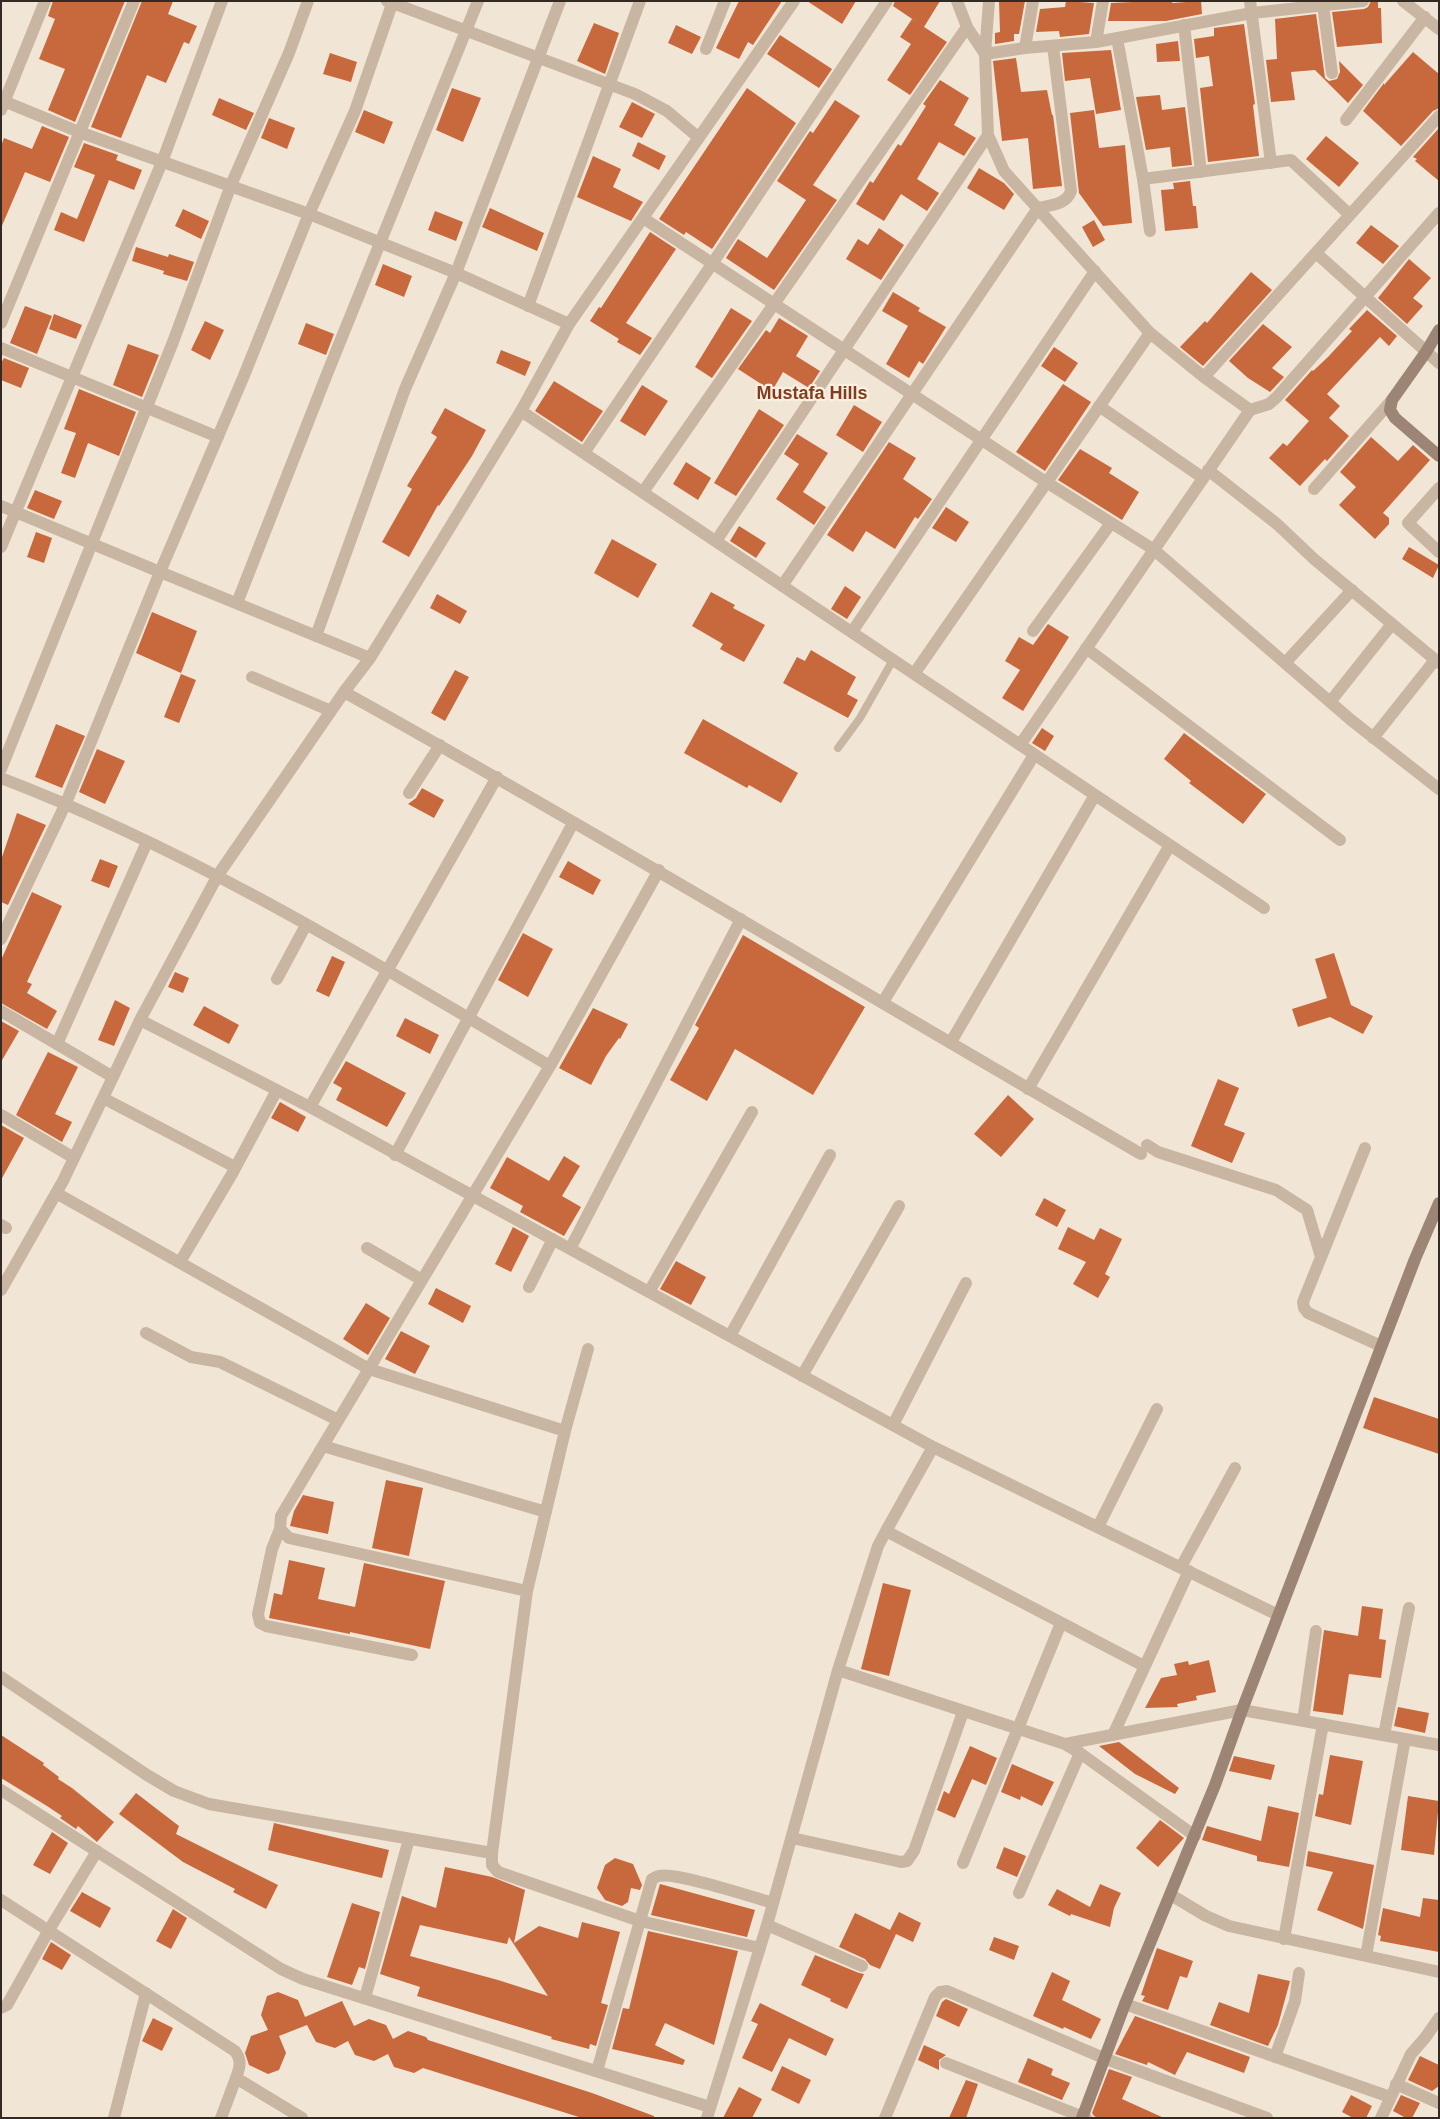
<!DOCTYPE html>
<style>
body{margin:0}
#map{position:relative;width:1440px;height:2119px;overflow:hidden;background:#f1e6d6;font-family:Arial,sans-serif}
canvas{display:block}
.frame{position:absolute;inset:0;border:2px solid #332a25;pointer-events:none}
</style>
<div id="map">
<canvas width="1440" height="2119"></canvas>
<div class="frame"></div>
</div>
<script>
const c = document.querySelector('canvas').getContext('2d');
c.lineJoin = 'round';
function fill(path, color) { c.fillStyle = color; c.fill(path, 'evenodd'); }
function stroke(path, color, width, dash) { c.strokeStyle = color; c.lineWidth = width; c.lineCap = dash ? 'butt' : 'round'; c.setLineDash(dash || []); c.stroke(path); }
function drawText(font, color, halo, rows, align = 'center') {
  c.font = font + ' Arial,sans-serif'; c.lineWidth = 4.5; c.setLineDash([]); c.textBaseline = 'middle'; c.strokeStyle = halo; c.fillStyle = color; for (const [text, x, y, turn = 0] of rows) {
    c.save(); c.translate(x, y); c.rotate((+turn || 0) * Math.PI / 180); c.textAlign = isNaN(turn) ? turn : align; if (halo) c.strokeText(text, 0, 0); c.fillText(text, 0, 0); c.restore();
  }
}
const building = new Path2D(`
 M53 1H125L75 122 48 110 65 69 39 59 55 19 48 16Z
 M142 1H173L168 14 197 26 189 44 184 42 166 83 147 75 121 138 91 127Z
 M739 1H782L753 45 748 42 739 59 716 48Z
 M807 1H856L842 24Z
 M895 1H940L924 27 893 6Z
 M999 1H1025L1019 34H1014V41L995 44V33L1000 32Z
 M1066 1 1094 3 1089 34 1060 37 1059 31 1036 32 1040 9 1065 7Z
 M1154 1H1172V3L1201 1 1202 14 1166 21H1108L1111 3Z
 M1371 1H1378V8H1381L1382 43 1337 47 1332 12 1364 9 1368 7Z
 M1316 14 1325 78 1329 81 1337 79 1340 72 1339 61 1363 85 1348 103 1315 70 1291 72 1295 100 1271 102 1266 60 1277 59 1275 19Z
 M912 19 947 42 910 95 887 80 911 44 900 37Z
 M594 23 619 33 605 74 577 61Z
 M1244 24 1255 104 1253 105 1259 156 1208 162 1200 88 1213 86 1209 56 1196 58 1194 39 1214 36V28Z
 M676 25 701 37 692 54 668 43Z
 M780 35 832 69 819 88 767 54Z
 M1178 41 1180 61 1157 62 1156 44Z
 M1111 50 1121 110 1096 114 1090 78 1065 81 1062 53Z
 M1413 52 1439 74V108L1433 111 1401 146 1363 111 1384 83V85Z
 M330 53 357 62 351 82 323 74Z
 M1016 58 1021 92 1047 90 1052 115H1053L1062 186 1033 189 1028 138 1002 141 993 61Z
 M940 80 969 98 954 125 976 138 964 156 939 142 917 179 939 193 927 211 901 194 884 221 856 204 870 181 873 183 898 144 901 146 926 106 923 104Z
 M452 88 481 98 463 142 436 130Z
 M747 88 796 123 712 249 686 232 684 235 659 219Z
 M1160 95 1162 110 1185 107 1192 165 1172 167 1170 147 1146 150 1136 97Z
 M219 98 254 113 246 130 212 115Z
 M835 100 860 116 813 185 837 200 774 290 726 258 738 239 767 258 806 200 777 181 810 131 813 133Z
 M632 102 655 114 642 138 619 127Z
 M364 110 393 122 384 144 355 132Z
 M1094 110 1099 148 1125 145 1132 223 1103 226 1079 193 1070 113Z
 M269 118 295 128 287 149 261 138Z
 M42 126 69 137 50 182 25 172 1 228V146L4 138 32 149Z
 M1439 128V181L1415 161 1417 159 1413 157Z
 M1326 136 1359 163 1339 187 1306 159Z
 M638 142 666 156 659 170 632 156Z
 M84 143 118 155 116 160 142 170 134 190 109 180 84 242 54 230 61 212 77 219 95 175 74 167Z
 M593 156 621 169 613 187 643 202 631 221 577 197Z
 M979 168 1004 183 1014 194 1004 210 967 188Z
 M1190 181 1193 206H1196L1198 228 1165 231 1161 190 1174 189 1173 183Z
 M490 208 544 233 537 251 482 227Z
 M183 209 209 221 201 239 175 226Z
 M435 211 463 222 456 241 428 230Z
 M1094 220 1105 240 1093 247 1082 227Z
 M1371 225 1399 246 1383 264 1356 243Z
 M879 228 904 245 881 280 846 259 858 239 868 245Z
 M650 232 676 249 626 323 652 338 640 355 617 342 619 339 590 321 599 307 601 308Z
 M136 247 168 257 169 254 194 262 187 281 163 274 164 271 132 261Z
 M1409 259 1431 278 1413 298 1423 306 1407 324 1378 298Z
 M383 264 412 276 404 297 375 285Z
 M1251 272 1272 290 1203 366 1180 347 1205 321 1207 323Z
 M893 292 920 308 918 311 946 327 923 364 919 361 909 378 886 364 908 326 882 311Z
 M25 306 52 316 37 354 10 343Z
 M731 308 752 321 712 378 695 367Z
 M1367 310 1397 336 1389 346 1380 337 1327 394 1340 406 1329 418 1349 436 1327 461 1325 459 1300 486 1269 458 1283 443 1287 446 1309 421 1285 400 1312 370 1313 371 1328 357 1352 331 1349 329Z
 M54 314 82 325 76 339 49 329Z
 M779 318 808 336 796 356 820 371 809 388 783 372 772 391 738 369 766 330 770 333Z
 M205 321 224 330 210 360 191 350Z
 M306 323 334 334 326 355 298 344Z
 M1263 324 1292 347 1272 368 1284 377 1270 392 1248 378 1229 361Z
 M128 344 159 355 142 397 113 385Z
 M1054 347 1078 363 1065 382 1041 366Z
 M501 350 531 362 525 376 496 363Z
 M4 358 29 368 21 388 1 380V363Z
 M554 381 603 411 582 442 535 411Z
 M1063 384 1091 402 1045 471 1016 452Z
 M642 385 668 401 645 436 620 421Z
 M79 389 136 412 119 456 88 443 75 478 61 473 76 433 64 429Z
 M854 405 882 422 863 452 836 435Z
 M445 408 486 430 472 456 439 506 438 505 409 557 382 542 412 489 407 486 437 437 431 433Z
 M759 409 784 425 736 496 714 483Z
 M797 434 828 453 803 492 826 507 814 525 776 499 799 464 784 454Z
 M1371 437 1398 461 1413 445 1430 460 1383 513 1389 518V524L1375 539 1339 505 1356 487 1340 472Z
 M889 442 916 458 903 479 932 499 918 519 915 517 895 549 866 531 853 552 827 535Z
 M1080 449 1112 468 1109 473 1139 492 1122 520 1058 480Z
 M686 462 711 478 698 500 673 484Z
 M35 490 62 501 54 519 27 508Z
 M946 507 969 522 956 542 932 528Z
 M739 526 766 543 756 558 730 541Z
 M36 532 52 538 44 563 27 557Z
 M612 539 657 564 638 598 594 573Z
 M1409 547 1439 565 1433 578 1402 559Z
 M845 586 861 597 847 619 831 609Z
 M711 592 735 605 733 608 765 625 744 662 720 649 723 644 692 626Z
 M437 594 467 611 460 624 430 608Z
 M152 612 197 631 181 673 136 653Z
 M1048 624 1069 637 1023 711 1002 698 1020 670 1005 661 1019 637 1033 645Z
 M811 650 856 677 847 694 858 700 848 718 783 683 797 657 805 661Z
 M455 670 469 677 445 721 431 713Z
 M181 674 196 680 179 723 164 717Z
 M703 719 798 773 781 803 749 785 747 788 684 753Z
 M56 724 85 736 62 788 35 777Z
 M1042 728 1054 736 1045 751 1032 743Z
 M1184 733 1266 794 1243 824 1189 783 1191 781 1164 759Z
 M97 749 125 761 105 804 79 792Z
 M422 788 444 800 434 818 408 804 416 798Z
 M17 813 46 825 8 905 1 902V860Z
 M100 859 118 866 109 888 91 881Z
 M568 861 601 880 593 895 559 877Z
 M32 892 62 906 27 982 32 984 27 993 57 1011 47 1029 1 1003V960Z
 M523 933 553 949 528 997 498 980Z
 M743 935 865 1007 813 1095 735 1049 707 1101 670 1080 699 1028 695 1025Z
 M1334 953 1351 1005 1373 1016 1363 1034 1330 1017 1298 1027 1292 1009 1327 998 1315 959Z
 M332 956 345 962 329 997 316 991Z
 M175 972 189 978 183 993 168 987Z
 M115 1000 130 1008 114 1046 98 1040Z
 M204 1006 239 1025 229 1044 193 1025Z
 M593 1008 628 1024 620 1039 619 1038 606 1056 591 1085 559 1068Z
 M405 1018 439 1035 430 1054 396 1036Z
 M1 1021 19 1031 1 1062Z
 M48 1052 78 1067 55 1114 72 1122 62 1142 16 1115Z
 M346 1061 406 1093 387 1127 336 1100 342 1088 333 1083Z
 M1218 1079 1239 1088 1224 1125 1245 1133 1232 1163 1191 1146Z
 M1008 1095 1034 1119 1001 1157 974 1134Z
 M280 1102 306 1117 298 1132 271 1118Z
 M1 1125 24 1138 1 1180Z
 M564 1156 580 1166 562 1196 581 1207 564 1236 520 1212 523 1206 490 1188 507 1157 549 1181Z
 M1044 1198 1066 1210 1057 1227 1035 1215Z
 M513 1227 529 1236 511 1272 495 1264Z
 M1068 1227 1094 1240 1100 1228 1122 1239 1105 1274 1110 1277 1098 1298 1073 1284 1086 1262 1058 1249Z
 M676 1261 706 1277 691 1305 660 1289Z
 M436 1288 471 1306 463 1323 428 1304Z
 M366 1303 390 1318 368 1355 343 1339Z
 M401 1331 430 1346 415 1374 385 1359Z
 M1374 1397 1439 1419V1454L1363 1428Z
 M386 1480 423 1488 409 1556 372 1548Z
 M303 1495 334 1502 328 1534 290 1526 294 1511Z
 M289 1560 325 1568 318 1599 355 1607 364 1563 445 1581 430 1649 350 1632V1634L269 1618 274 1593 282 1595Z
 M883 1583 911 1590 889 1676 861 1669Z
 M1362 1606 1383 1609 1379 1639 1386 1640 1381 1678 1349 1674 1343 1715 1313 1711 1324 1630 1358 1636Z
 M1209 1660 1216 1692 1196 1696 1197 1700 1177 1704 1178 1707 1145 1708 1161 1678 1177 1675 1174 1664 1188 1661 1189 1665Z
 M1398 1707 1429 1713 1425 1733 1394 1726Z
 M1 1735 44 1763 43 1765 59 1777 58 1779 72 1788 114 1822 97 1842 78 1826 76 1829 60 1818 62 1816 47 1806 1 1778Z
 M1119 1742 1179 1788 1175 1794 1135 1774 1099 1746Z
 M970 1746 997 1758 986 1785 972 1779 955 1818 937 1810 944 1791 949 1794Z
 M1330 1755 1363 1761 1351 1825 1315 1816 1319 1794 1323 1795Z
 M1234 1756 1275 1765 1271 1780 1229 1771Z
 M1012 1764 1054 1782 1042 1806 1021 1796 1020 1800 1001 1792Z
 M136 1793 179 1826 176 1834 278 1885 266 1909 233 1892 235 1889 183 1862 119 1814Z
 M1408 1796 1439 1801 1434 1855 1401 1850Z
 M1268 1806 1299 1813 1289 1867 1257 1861V1856L1202 1840 1207 1826 1261 1841Z
 M1160 1820 1184 1838 1158 1867 1136 1848Z
 M274 1823 389 1850 382 1878 268 1850Z
 M52 1832 68 1843 50 1874 33 1865Z
 M1004 1847 1026 1856 1017 1877 996 1868Z
 M1308 1851 1374 1865 1363 1929 1317 1910 1333 1872 1306 1866Z
 M615 1858 633 1864 642 1885 640 1890 631 1888 628 1902 622 1906 605 1900 597 1888 605 1865Z
 M445 1867 492 1877 525 1890 514 1943 539 1926 578 1938 582 1922 620 1932 601 2003 608 2005 596 2046 590 2044 589 2049 551 2039 552 2037 417 1996 420 1987 380 1974 402 1896 436 1908ZM420 1925 507 1944 509 1937 548 1996 498 1980 410 1956Z
 M660 1884 755 1910 747 1937 651 1915Z
 M1100 1884 1121 1893 1114 1908 1110 1927 1071 1914 1070 1916 1048 1905 1057 1889 1090 1907Z
 M82 1892 111 1908 100 1928 70 1911Z
 M1423 1898 1439 1900V1952L1380 1941 1381 1936 1378 1935 1383 1908 1420 1917Z
 M352 1903 380 1912 365 1969 359 1967 352 1985 327 1977Z
 M173 1909 187 1918 171 1949 156 1941Z
 M899 1912 921 1923 913 1942 896 1934 880 1969 870 1965 865 1959 839 1947 855 1913 890 1930Z
 M648 1931 738 1951 714 2045 665 2023 655 2045 685 2060 683 2065 612 2049 623 2008 629 2009Z
 M994 1937 1019 1946 1014 1960 989 1950Z
 M51 1942 71 1955 62 1970 42 1959Z
 M1157 1948 1193 1961 1187 1978 1180 1976 1168 2010 1142 2001 1145 1996 1141 1995Z
 M815 1955 859 1973 864 1974 847 2009 830 2001 831 1999 801 1985Z
 M1052 1972 1070 1981 1062 2000 1101 2019 1091 2039 1064 2027 1063 2029 1033 2016Z
 M1258 1974 1290 1981 1278 2025 1268 2046 1210 2025 1219 2002 1249 2013Z
 M278 1992 298 2000 305 2017 342 2001 354 2026 369 2019 386 2025 393 2039 408 2031 426 2037 428 2040 592 2093 654 2116V2118H582L423 2068 414 2073 394 2067 388 2054 374 2061 355 2055 348 2041 335 2048 316 2042 307 2025 279 2036 286 2053 279 2070 268 2074 249 2065 245 2053 251 2036 268 2030 261 2015 267 1996Z
 M946 1999 968 2009 959 2027 936 2016 942 2002Z
 M760 2003 834 2039 826 2056 789 2038 772 2072 742 2058 758 2024 751 2021Z
 M1135 2016 1250 2057 1244 2073 1187 2052 1175 2075 1148 2062 1147 2065 1115 2054Z
 M153 2018 173 2028 162 2051 142 2041Z
 M924 2045 946 2055 939 2060V2070L918 2060Z
 M1420 2056 1439 2065V2086L1432 2091 1408 2080Z
 M1028 2058 1053 2069 1051 2075 1070 2083 1062 2100 1018 2082Z
 M782 2066 811 2080 799 2104 771 2090Z
 M1109 2069 1132 2077 1122 2099 1164 2118H1098L1094 2116 1092 2113Z
 M966 2080 978 2084 966 2118H949Z
 M739 2087 762 2099 752 2118H723Z
 M1351 2095 1372 2106 1366 2118H1353L1342 2112Z
 M1401 2095 1420 2103 1412 2118H1406L1393 2111Z`);
const lane = new Path2D(`
 M838 748 860 718 893 660`);
const street = new Path2D(`
 M387 1 635 94 667 111 699 138
 M957 1 967 27 985 54 1025 48 1096 42 1252 13 1363 1
 M989 1 985 54 988 135 1004 171 1150 333 1204 377 1250 410 1020 745
 M1250 1 1271 163
 M1403 1 1439 29
 M1323 5 1332 73
 M1184 25 1201 172
 M1117 38 1143 179 1291 160 1350 215
 M1096 42 1103 1
 M1025 48 1033 1
 M706 49 725 1
 M1 100 79 132 309 214 456 273 569 324
 M1 110 45 1
 M1346 120 1425 17
 M1143 179 1150 231
 M643 218 1046 482 1153 549 1351 720 1439 789
 M1316 253 1439 363
 M528 306 640 1
 M1 323 134 1
 M1 348 218 437
 M1204 377 1439 116
 M1099 406 1203 478
 M1250 410 1269 404 1277 397 1439 213
 M521 411 1264 908
 M584 453 712 264 887 1
 M1208 470 1277 524 1314 559 1439 663
 M1439 488 1408 523 1439 552
 M1314 489 1392 400
 M643 492 967 27
 M1 506 160 572 66 803 1 939
 M716 541 988 135
 M1 547 162 162 222 1
 M782 586 1038 208C1051 205 1066 205 1071 191L1053 46
 M237 603 327 374 478 1
 M1033 631 1111 523
 M852 632 1095 271
 M316 636 405 389 456 273 560 1
 M1086 648 1340 840
 M370 658 160 572 243 378 309 214 355 111 393 1
 M1285 663 1352 590
 M914 674 1150 333
 M252 677 331 711
 M344 692C612 841 875 1000 1141 1154
 M1330 702 1392 624
 M1373 738 1435 660
 M1 769 173 342 231 185 289 53 308 1
 M1 778C195 852 372 961 550 1066L281 1516 280 1529 289 1538 527 1591 492 1853
 M409 793 440 745
 M277 979 306 925
 M883 1002 1034 755
 M1 1011 113 1077 63 1181 1 1290
 M140 1020 310 1107 933 1447 1278 1615
 M951 1042 1095 795
 M57 1044 147 842
 M550 1066 659 870
 M113 1077 140 1020 218 875 344 692 370 658 521 411 569 324 794 1
 M1028 1089 1170 845
 M103 1098 235 1167
 M310 1107 497 777
 M1 1115 74 1158
 M1147 1145 1158 1152 1276 1190 1307 1210 1321 1257
 M1365 1148 1303 1302 1304 1308 1308 1313 1381 1346
 M395 1155 573 823
 M56 1193 369 1369 565 1431
 M1 1225 6 1228
 M367 1248 422 1280
 M570 1249 741 919
 M180 1262 232 1174 277 1090
 M529 1287 553 1239
 M649 1292 752 1112
 M146 1333 191 1357 220 1362 338 1420
 M730 1336 830 1155
 M802 1376 899 1206
 M893 1425 966 1283
 M323 1446 546 1512
 M1098 1527 1157 1409
 M280 1529 272 1549 258 1614 260 1623 266 1626 412 1655
 M886 1531 933 1447
 M1181 1567 1235 1468
 M527 1591 565 1431 588 1349
 M838 1670 1065 1744 1080 1753 1195 1836
 M1 1677 147 1775 174 1791 209 1804 492 1853V1865L498 1872 640 1921 760 1948
 M1303 1721 1316 1631
 M1113 1735 1189 1571
 M1384 1735 1409 1608
 M1065 1744 1242 1710 1439 1745
 M1 1790 281 1969 303 1979 710 2107
 M792 1838 901 1862 907 1861 914 1851 963 1712
 M963 1863 1061 1623
 M1019 1893 1080 1753
 M1171 1895 1206 1916 1229 1926 1439 1972
 M1 1900 235 2051C242 2061 240 2067 236 2078L302 2118
 M767 1925 862 1966
 M1284 1939 1323 1724
 M1366 1956 1405 1739
 M365 1998 409 1839
 M1125 2004 1390 2097
 M1 2008 7 2005 49 1930 97 1851
 M1275 2057 1295 2001 1299 1973
 M946 2063 1086 2118
 M597 2071 652 1879C654 1878 657 1876 659 1876 677 1872 752 1897 773 1903
 M1396 2084 1439 2103
 M114 2118 146 1993
 M221 2118 236 2078
 M707 2118 767 1925 838 1670 878 1546 886 1531 1144 1666
 M885 2118 935 1997 940 1992 947 1991 1106 2059 1267 2118
 M1381 2118 1411 2054 1425 2038 1439 2018`);
const secondary = new Path2D(`
 M1439 330 1426 352 1392 400 1390 410 1395 418 1439 456
 M1082 2118 1125 2004 1215 1785 1242 1710 1415 1259 1439 1203`);
const districtNames = [
 ["Mustafa Hills",812,394]
];
fill(building, '#c8683d');
stroke(lane, '#c9b6a2', 8);
stroke(street, '#c9b6a2', 12);
stroke(secondary, '#9c8574', 12);
drawText('bold 18px', '#833c1d', '#f9f0e2', districtNames);
</script>
